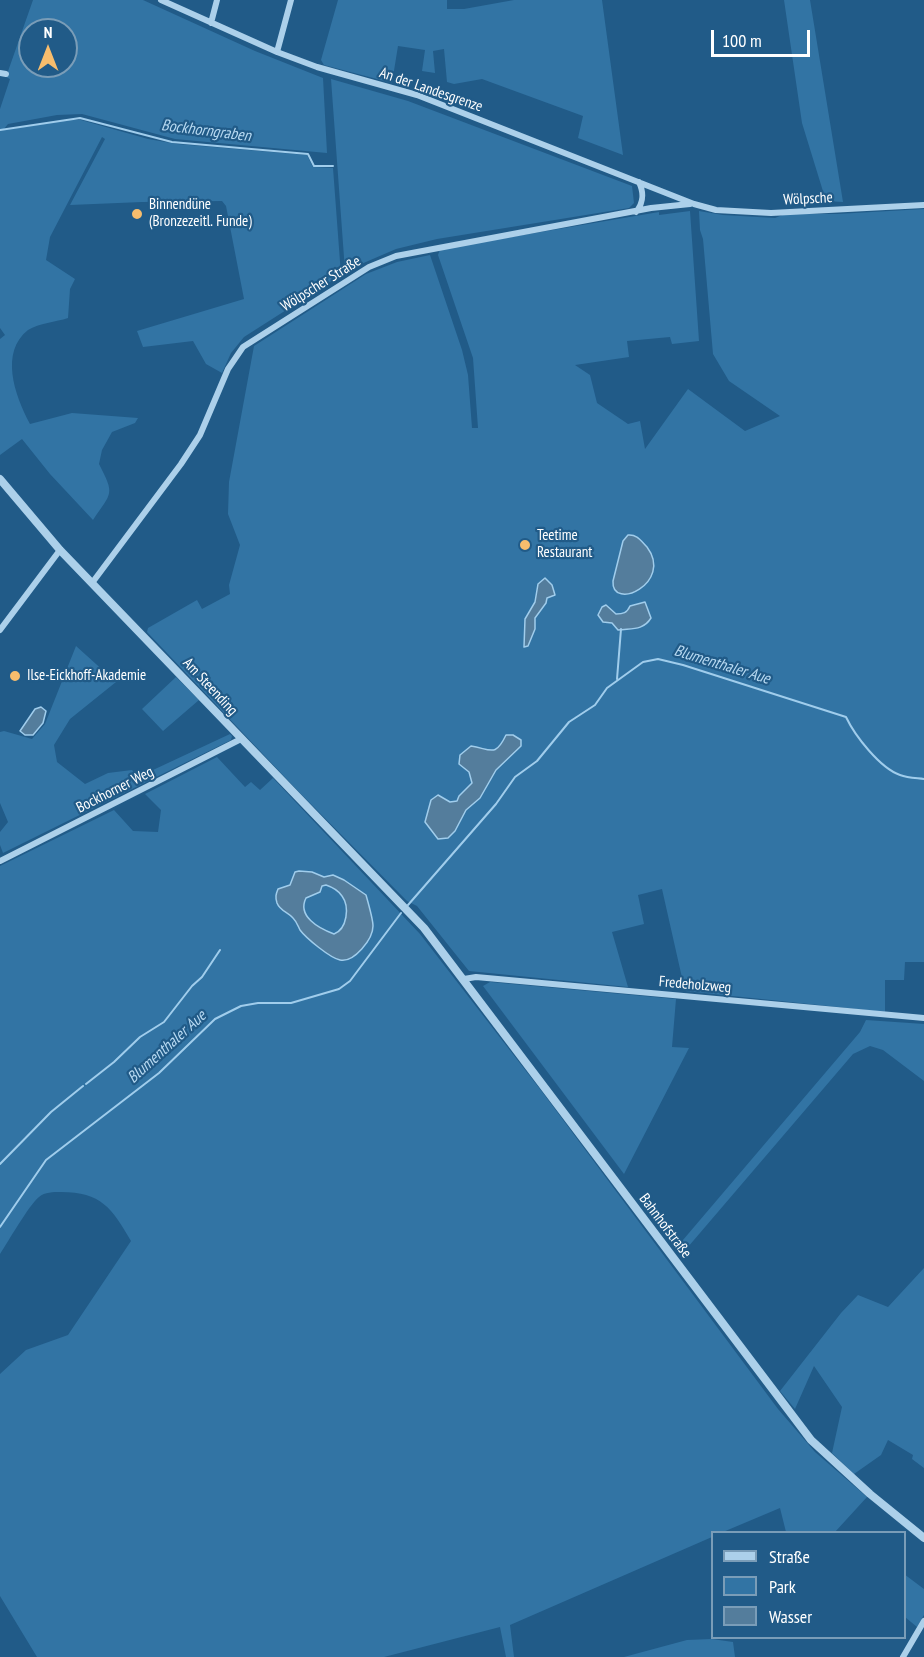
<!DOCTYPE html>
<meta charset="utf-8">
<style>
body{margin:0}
#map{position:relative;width:924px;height:1657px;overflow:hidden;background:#215b88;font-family:"PT Sans Narrow",sans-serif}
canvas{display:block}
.legend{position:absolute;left:711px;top:1531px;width:195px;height:108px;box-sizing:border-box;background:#215b88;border:2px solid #7a9db8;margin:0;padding:8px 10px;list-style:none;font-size:18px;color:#fff}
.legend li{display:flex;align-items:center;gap:12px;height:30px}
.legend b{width:30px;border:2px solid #7a9db8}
.north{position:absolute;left:18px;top:18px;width:60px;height:60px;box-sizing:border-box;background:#215b88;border:2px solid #7a9db8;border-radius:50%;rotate:0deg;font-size:16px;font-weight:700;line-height:24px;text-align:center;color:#fff}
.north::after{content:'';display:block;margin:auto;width:21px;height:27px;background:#f7bd6d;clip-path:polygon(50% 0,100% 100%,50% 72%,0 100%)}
.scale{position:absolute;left:711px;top:30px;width:99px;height:27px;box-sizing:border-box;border:3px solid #fff;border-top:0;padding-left:8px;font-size:18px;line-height:21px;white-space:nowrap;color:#fff;-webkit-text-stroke:4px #215b88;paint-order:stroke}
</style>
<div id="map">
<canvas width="924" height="1657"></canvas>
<ul class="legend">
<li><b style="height:8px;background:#acd0ea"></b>Straße</li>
<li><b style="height:16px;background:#3274a4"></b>Park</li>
<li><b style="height:16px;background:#547d9c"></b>Wasser</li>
</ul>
<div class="north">N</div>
<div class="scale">100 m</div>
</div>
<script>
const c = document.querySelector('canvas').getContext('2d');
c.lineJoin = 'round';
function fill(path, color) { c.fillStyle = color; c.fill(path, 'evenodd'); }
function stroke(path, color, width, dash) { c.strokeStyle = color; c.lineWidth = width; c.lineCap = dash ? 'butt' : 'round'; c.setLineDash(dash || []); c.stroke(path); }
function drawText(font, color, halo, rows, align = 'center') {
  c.font = font + ' "PT Sans Narrow",sans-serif'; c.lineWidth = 4.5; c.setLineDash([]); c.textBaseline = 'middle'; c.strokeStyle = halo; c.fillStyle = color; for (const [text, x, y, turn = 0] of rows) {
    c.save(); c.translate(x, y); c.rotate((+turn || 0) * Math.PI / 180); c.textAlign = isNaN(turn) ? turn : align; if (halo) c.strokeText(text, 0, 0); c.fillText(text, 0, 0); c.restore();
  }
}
const green = new Path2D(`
 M33 0H143L255 51 323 78 327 153 175 139 82 114 57 115 8 124 3 130 69 120H81L148 139 177 144 307 155 313 167 333 168 341 275 244 337 231 353 222 373 206 364 193 341 143 347 137 331 244 299 226 206 222 201 142 202 70 205 105 139 102 137 50 237 46 260 75 279 70 289 68 318C56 322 39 323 28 330 0 352 14 394 30 424L72 413 138 418 135 423 112 432 102 450 99 464C115 495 112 492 93 520L50 474 22 439 0 455V339L5 335 0 328V109L10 79 6 77ZM30 30H66V66H30Z
 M338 0H447V9H464L514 0H602L623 155 578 138 583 116 482 79 454 84 447 82 444 49 433 51 435 73 422 71 425 50 398 46 392 83 324 65 321 60Z
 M784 0H810L843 202 826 201 802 123Z
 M331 79 408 101 632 186 634 203 629 208 437 239 396 249 345 271Z
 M924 209V962H905L904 980H885V1012L685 991 662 889 638 895 644 924 612 932 628 987 469 971 417 906 407 901 299 792 147 632 148 628 197 600 202 609 230 594 229 585 240 545 228 514 229 482 254 346 366 274 397 262 430 255 462 350 468 375 472 428H478L473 358 438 255 440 249 659 212V215L690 211 699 341 672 344 670 337 627 341 629 357 575 365 590 375 597 403 628 424 640 421 645 449 688 389 745 431 780 416 729 381 713 354 703 239 700 230 699 211 723 215 775 218 785 214H837Z
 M76 646 116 682 70 719 54 745 57 762 85 784 108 773 132 770 138 777 230 734 232 736 231 740 3 853 0 845V832L8 822 0 803V732L4 731 32 739 45 724Z
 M176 677 199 700 163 731 142 709Z
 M217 757 245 787 251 782 260 790 273 778 420 934 543 1093 778 1409 815 1452 867 1497 835 1532H786L780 1508 723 1532H712V1537L510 1625 514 1657H506L500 1627 384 1657H37L0 1596V1374L26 1350 68 1335 131 1241C112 1208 101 1192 61 1192 53 1192 45 1192 39 1197 29 1205 8 1242 0 1254V866L114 810 133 831 158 832 161 810 145 794Z
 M490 982 676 999 672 1047 689 1048 624 1174 483 986Z
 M866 1020 924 1024V1081L883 1050 870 1046 853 1054 682 1254 677 1247 860 1032Z
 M924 1268V1468L912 1459 913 1455 888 1440 881 1455 854 1474 832 1453 842 1407 814 1366 795 1409 780 1391 841 1313 858 1295 888 1307Z
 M904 1574 924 1589V1615L917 1627 905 1617Z
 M712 1639 733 1642 735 1657H624L687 1640Z`);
const water = new Path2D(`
 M628 535C637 534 641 541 647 547 674 583 611 612 613 581L623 541Z
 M545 578 552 585 555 595 547 598 546 603 535 618V629L528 646 524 647 525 619 535 602 538 584Z
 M645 602 651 618C643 631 631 628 618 630L612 623 603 622 598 615 602 607 606 605 616 614C623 614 627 613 630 606Z
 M41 707 46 711 43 723 33 735H25L20 731 35 709Z
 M506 735H513L521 740V746L496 770 480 798 466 810 455 831 448 838 438 839 425 822 431 800 438 795 450 802 457 801 459 796 472 783 469 772 459 764 460 755 471 746C491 749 495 758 506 735Z
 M299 871 312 872 324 877 333 875 344 880 366 895C368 902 373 920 373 926 373 939 354 963 340 960 330 958 306 938 300 930 298 926 297 922 293 918 288 912 280 911 277 903 275 897 276 894 278 889L290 885 295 872ZM326 885C332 887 338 890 342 896 350 907 347 929 334 934 318 928 297 916 306 898L320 892 322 886Z`);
const stream = new Path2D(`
 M0 130 80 118 172 142 308 154 314 166H333
 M617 679 621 629
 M408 905 496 804 515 777 537 761 569 722 595 705 607 688 643 662 658 659 683 665 846 717C855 736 880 768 900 775 908 778 917 778 924 779
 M86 1084 114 1062 140 1037 164 1022 192 986 202 977 220 950
 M0 1164 51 1112 83 1086
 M0 1227 46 1160 159 1073 215 1019 241 1006 258 1003H291L339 989 350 981 401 913`);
const minor = new Path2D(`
 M161 0 277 52 317 67 417 95 694 204 716 210 771 213 924 205
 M211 23 217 0
 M277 52 291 0
 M0 73 6 74
 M636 212C644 202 644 193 639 182
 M92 583 181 464 200 435 228 369 243 347 369 267 396 256 651 208 690 204
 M0 630 60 550
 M0 861 241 739
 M464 979 476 977 924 1018
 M903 1657 924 1621`);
const tertiary = new Path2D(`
 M0 479 60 550 424 928 811 1440 870 1494 924 1538`);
const markers = [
 [137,214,6,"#f7bd6d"],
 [525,545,6,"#f7bd6d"],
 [15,676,6,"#f7bd6d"]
];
const streetNames = [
 ["An der Landesgrenze",431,90,19],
 ["Wölpsche",808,199,-3],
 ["Wölpscher Straße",321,284,-32],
 ["Am Steending",210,687,47],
 ["Bockhorner Weg",115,790,-27],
 ["Fredeholzweg",695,985,5],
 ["Bahnhofstraße",665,1226,53]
];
const poiNames = [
 ["Binnendüne",149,205],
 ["(Bronzezeitl. Funde)",149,222],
 ["Teetime",537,536],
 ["Restaurant",537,553],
 ["Ilse-Eickhoff-Akademie",27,676]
];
const waterNames = [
 ["Bockhorngraben",206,131,7],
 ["Blumenthaler Aue",722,665,17],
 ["Blumenthaler Aue",167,1047,-42]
];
fill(green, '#3274a4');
fill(water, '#547d9c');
stroke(water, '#a0cdec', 1.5);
stroke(stream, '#a0cdec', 2);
stroke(minor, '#acd0ea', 6);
stroke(tertiary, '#acd0ea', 8);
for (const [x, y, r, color] of markers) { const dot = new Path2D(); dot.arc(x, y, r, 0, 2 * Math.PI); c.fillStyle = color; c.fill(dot); stroke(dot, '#215b88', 2); }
drawText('15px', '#fff', '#215b88', streetNames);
drawText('15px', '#fff', '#215b88', poiNames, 'left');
drawText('italic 16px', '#b8daf2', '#215b88', waterNames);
</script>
